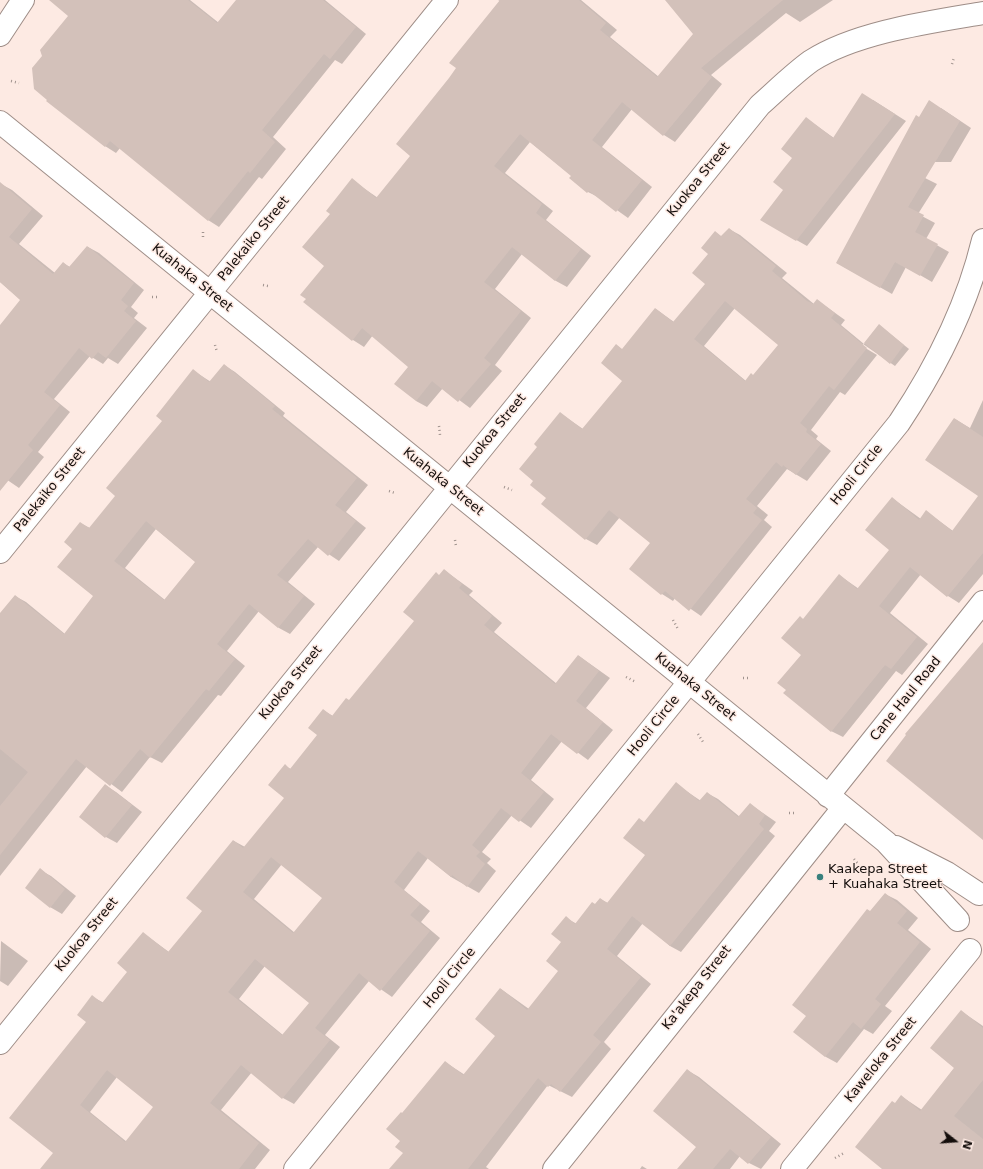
<!DOCTYPE html>
<style>
body{margin:0}
#map{position:relative;width:983px;height:1169px;overflow:hidden;background:#fdeae3;font-family:"DejaVu Sans",sans-serif}
canvas{display:block}
.north{position:absolute;left:935px;top:1121px;width:40px;height:40px;-webkit-text-stroke:3px #fdeae3;paint-order:stroke;rotate:107deg;font-size:11px;font-weight:700;line-height:16px;text-align:center;color:#140e0c}
.north::after{content:'';display:block;margin:auto;width:14px;height:18px;background:#140e0c;clip-path:polygon(50% 0,100% 100%,50% 72%,0 100%)}
</style>
<div id="map">
<canvas width="983" height="1169"></canvas>
<div class="north">N</div>
</div>
<script>
const c = document.querySelector('canvas').getContext('2d');
c.lineJoin = 'round';
function fill(path, color) { c.fillStyle = color; c.fill(path, 'evenodd'); }
function stroke(path, color, width, dash) { c.strokeStyle = color; c.lineWidth = width; c.lineCap = dash ? 'butt' : 'round'; c.setLineDash(dash || []); c.stroke(path); }
function drawText(font, color, halo, rows, align = 'center') {
  c.font = font + ' "DejaVu Sans",sans-serif'; c.lineWidth = 3; c.setLineDash([]); c.textBaseline = 'middle'; c.strokeStyle = halo; c.fillStyle = color; for (const [text, x, y, turn = 0] of rows) {
    c.save(); c.translate(x, y); c.rotate((+turn || 0) * Math.PI / 180); c.textAlign = isNaN(turn) ? turn : align; if (halo) c.strokeText(text, 0, 0); c.fillText(text, 0, 0); c.restore();
  }
}
const shadow = new Path2D(`
 M68 0H190L219 23 237 0H325L366 34 342 64 335 60 273 137 286 149 262 179 259 177 219 227 208 220 120 148 116 153 105 146 43 56 70 16Z
 M498 0H581L617 30 610 37 659 77 695 34 666 0H833L800 22 786 13 711 75 722 84 675 142 664 135 632 109 602 147 652 187 628 218 600 198 588 192 570 178 572 176 530 142 505 173 553 211 546 220 591 256 567 287 556 281 522 254 495 289 531 318 495 365 502 371 470 408 443 388 427 407 416 401 410 367 373 335 364 347 353 340 325 265 331 214 352 180 378 198 412 156 450 79 500 1Z
 M873 100 906 121 807 246 761 220 785 190 806 118 834 138Z
 M941 108 971 128 951 162H922L921 176 937 184 918 214 935 223 926 239 949 252 932 282 906 267 892 294 837 263 919 118Z
 M1 184 12 190 43 216 19 244 55 273 63 263 70 267 88 247 99 253 144 290 131 307 138 313 134 318 147 328 118 364 108 358 103 364 90 356 54 399 70 412 38 452 44 457 19 488 0 475V326L21 300 0 282Z
 M729 229 740 235 787 273 782 278 814 304 817 300 845 320 841 325 864 344 879 325 909 349 895 366 863 344 862 346 877 355 845 395 840 392 811 430 818 436 816 439 831 451 807 481 787 469 757 506 768 515 764 520 772 527 701 616 675 598 673 601 662 594 631 569 652 543 620 517 597 545 586 539 547 498 535 481 538 447 560 413 583 429 623 381 616 345 623 350 656 309 674 322 706 284 709 254 715 232 722 237ZM735 308 779 345 753 376 746 381 704 346Z
 M224 365 235 372 285 413 283 416 368 485 346 512 366 528 339 561 318 547 288 582 315 604 290 634 279 628 259 611 227 651 245 666 221 696 218 695 162 763 150 757 122 792 87 766 0 876V614L15 596 26 602 65 634 95 595 73 548 80 523 90 528 116 496 194 371 211 382ZM156 529 196 562 165 600 125 568Z
 M983 400V574L959 603 948 596 921 574 890 613 928 644 902 675 896 671 843 737 831 731 787 690 802 654 800 617 804 620 839 575 859 589 891 550 892 498 921 519 927 512 953 531 979 496 955 419 970 428Z
 M444 570 473 591 469 595 502 623 494 632 557 684 579 656 610 678 586 708 613 730 588 760 562 741 531 780 554 799 531 828 512 815 482 852 491 859 487 863 496 871 479 893 451 877 428 858 404 890 430 911 421 922 440 938 392 997 369 981 325 1035 340 1047 294 1104 283 1098 252 1072 221 1110 270 1150 255 1169H51L93 997 104 1003 129 972 143 933 169 952 203 911 234 841 245 847 286 798 285 766 291 769 318 735 323 710 333 716 350 701 415 621ZM282 864 323 898 295 933 254 899ZM265 966 310 1003 283 1035 239 999ZM117 1077 155 1107 127 1142 90 1112Z
 M676 784 701 801 707 793 718 799 740 817 750 804 776 822 769 831 775 836 681 952 670 946 643 923 617 956 651 984 604 1042 611 1049 572 1097 548 1085 486 1167 489 1169H391L404 1153 402 1141 403 1114 445 1062 465 1075 496 1036 501 989 529 1009 559 971 566 918 577 924 600 899 608 903 647 855 645 823Z
 M105 785 116 792 142 812 117 843 106 837Z
 M40 870 51 876 76 896 62 914 50 907Z
 M885 894 897 900 918 918 908 930 931 949 885 1006 892 1011 873 1034 864 1029 837 1063 826 1057 795 1032 807 1016 870 912Z
 M1 941 28 961 8 986 0 981Z
 M961 1011 983 1026V1169H884L895 1104 901 1096 922 1110 955 1067Z
 M687 1070 699 1077 781 1144 761 1169 749 1163 740 1156 730 1169H679L697 1147Z
 M642 1166 647 1169H640Z`);
const building = new Path2D(`
 M49 0H188L217 23 236 0H323L356 27 330 59 324 54 262 130 275 142 250 173 248 171 208 221 110 141 105 147 46 101 47 100 34 89 32 68 42 56 40 50 68 16Z
 M500 0H579L606 23 600 30 657 77 693 34 665 0H783L701 68 712 77 663 136 622 102 592 140 642 180 616 212 589 191 587 193 569 178 571 176 520 134 494 166 542 204 536 213 581 249 555 281 512 247 484 282 521 311 484 358 491 364 458 402 432 381 416 401 394 384 408 367 362 328 352 341 303 302 306 299 300 295 324 266 302 247 330 214 326 211 352 178 376 198 410 156 396 144 449 78 456 68 449 63Z
 M862 93 895 114 796 241 760 220 783 190 773 182 792 158 781 149 806 117 833 138Z
 M929 100 960 121 908 207 924 215 915 232 938 244 920 276 895 262 880 288 836 263 916 115 919 117Z
 M0 182 32 209 9 237 53 274 63 262 69 267 87 246 134 283 121 300 128 306 124 311 136 321 106 358 98 352 92 359 79 348 44 392 60 405 28 445 33 450 0 491V325L20 300 0 282Z
 M729 228 776 266 772 271 807 301 813 304 817 299 835 313 831 318 867 348 834 390 829 386 800 423 807 429 806 432 821 444 796 475 783 465 782 467 776 462 746 499 757 508 753 513 762 520 689 611 665 591 661 595 629 569 650 543 609 510 585 540 541 504 546 498 530 485 533 481 519 469 537 447 534 444 560 412 582 429 622 381 601 363 616 344 622 349 655 308 673 322 705 284 692 273 708 254 701 248 715 231 721 236ZM725 301 778 345 753 375 751 373 745 381 694 339Z
 M879 324 904 345 890 364 864 343Z
 M224 364 275 406 272 409 357 478 335 505 356 521 328 556 308 539 277 575 304 596 278 628 249 604 217 644 235 659 209 691 206 689 150 758 140 749 110 786 76 759 0 855V806L28 772 0 749V613L15 595 64 634 93 596 57 567 72 549 64 542 80 522 89 528 115 496 106 488 162 421 156 416 193 369 209 382ZM146 521 195 562 164 600 114 561Z
 M954 418 983 437V553L947 597 910 567 879 606 917 637 891 669 885 665 831 732 783 693 786 690 777 683 801 655 781 638 800 616 803 619 839 574 857 589 889 550 865 530 892 497 919 520 926 510 952 531 978 496 925 460Z
 M444 569 462 584 459 588 492 616 484 625 555 684 578 655 599 671 576 701 603 722 577 754 551 734 521 773 544 792 519 822 501 808 472 845 480 852 476 856 485 864 467 887 452 875 451 877 418 851 394 882 420 904 410 915 430 931 380 991 359 973 315 1028 330 1040 282 1099 241 1065 210 1103 259 1143 239 1169H40L53 1153 9 1118 86 1022 77 1015 92 995 102 1003 127 972 117 963 143 932 168 952 202 911 186 898 233 840 243 848 284 798 268 785 285 764 290 769 317 735 308 728 323 709 332 716 346 698 349 700 414 621 403 612 436 572 439 575ZM271 857 322 898 293 933 243 892ZM255 959 309 1003 282 1035 228 992ZM107 1070 153 1107 125 1142 80 1105Z
 M983 642V840L886 761 906 735 905 734Z
 M676 782 699 801 707 792 738 817 750 803 765 815 759 824 764 829 670 946 632 916 607 949 641 977 593 1035 601 1042 560 1092 551 1084 548 1087 538 1078 468 1169H389L403 1153 395 1147 400 1141 386 1129 401 1112 402 1113 445 1061 463 1075 495 1036 475 1019 500 988 527 1010 558 971 546 961 561 942 551 934 566 916 575 924 592 902 595 904 600 898 607 903 645 855 623 838 639 818 644 822Z
 M105 784 132 805 105 838 79 817Z
 M40 868 65 889 50 908 25 888Z
 M885 893 907 911 897 923 920 942 875 999 881 1004 861 1029 853 1022 825 1057 793 1032 806 1016 792 1005 867 909 870 911Z
 M961 1010 983 1028V1080L954 1116 983 1139V1169H882L855 1147 892 1101 895 1103 901 1095 920 1111 954 1068 930 1048Z
 M687 1069 771 1137 748 1164 730 1149 713 1169H677L696 1147 653 1111Z`);
const path = new Path2D(`
 M952 64 954 58
 M11 81 19 83
 M203 232V237
 M263 285 268 286
 M152 297H157
 M215 345 217 352
 M439 426 440 435
 M504 487 512 490
 M389 491 395 493
 M455 540 456 546
 M673 620 678 629
 M626 677 636 682
 M743 678H750
 M698 734 703 742
 M789 813H797
 M854 859 859 865
 M835 1158 844 1153`);
const minor = new Path2D(`
 M0 35 23 0
 M0 122 886 842 958 920
 M0 552 447 0
 M828 796 983 602
 M896 847 947 873 979 894
 M0 1043 760 105C777 90 793 74 811 61 856 32 930 22 983 13
 M295 1169 899 423C937 366 967 307 983 240
 M554 1169 843 808
 M792 1169 970 950`);
const markers = [
 [820,877,4,"#38807d"]
];
const streetNames = [
 ["Kuokoa Street",699,180,-51],
 ["Palekaiko Street",254,239,-51],
 ["Kuahaka Street",192,278,39],
 ["Kuokoa Street",495,431,-51],
 ["Hooli Circle",857,475,-51],
 ["Kuahaka Street",443,482,39],
 ["Palekaiko Street",50,490,-51],
 ["Kuokoa Street",291,683,-51],
 ["Kuahaka Street",695,687,39],
 ["Cane Haul Road",906,699,-51],
 ["Hooli Circle",654,726,-51],
 ["Kuokoa Street",87,935,-51],
 ["Hooli Circle",450,978,-51],
 ["Ka'akepa Street",697,988,-52],
 ["Kaweloka Street",881,1060,-51]
];
const poiNames = [
 ["Kaakepa Street",828,870],
 ["+ Kuahaka Street",828,885]
];
fill(shadow, '#0003');
fill(building, '#d3c1ba');
stroke(minor, '#9e8d87', 24);
stroke(path, '#a0938e', 2.5, [1, 3]);
stroke(minor, '#fff', 22);
for (const [x, y, r, color] of markers) { const dot = new Path2D(); dot.arc(x, y, r, 0, 2 * Math.PI); c.fillStyle = color; c.fill(dot); stroke(dot, '#fdeae3', 1.5); }
drawText('13px', '#140e0c', '#fdeae3', streetNames);
drawText('13px', '#140e0c', '#fdeae3', poiNames, 'left');
</script>
